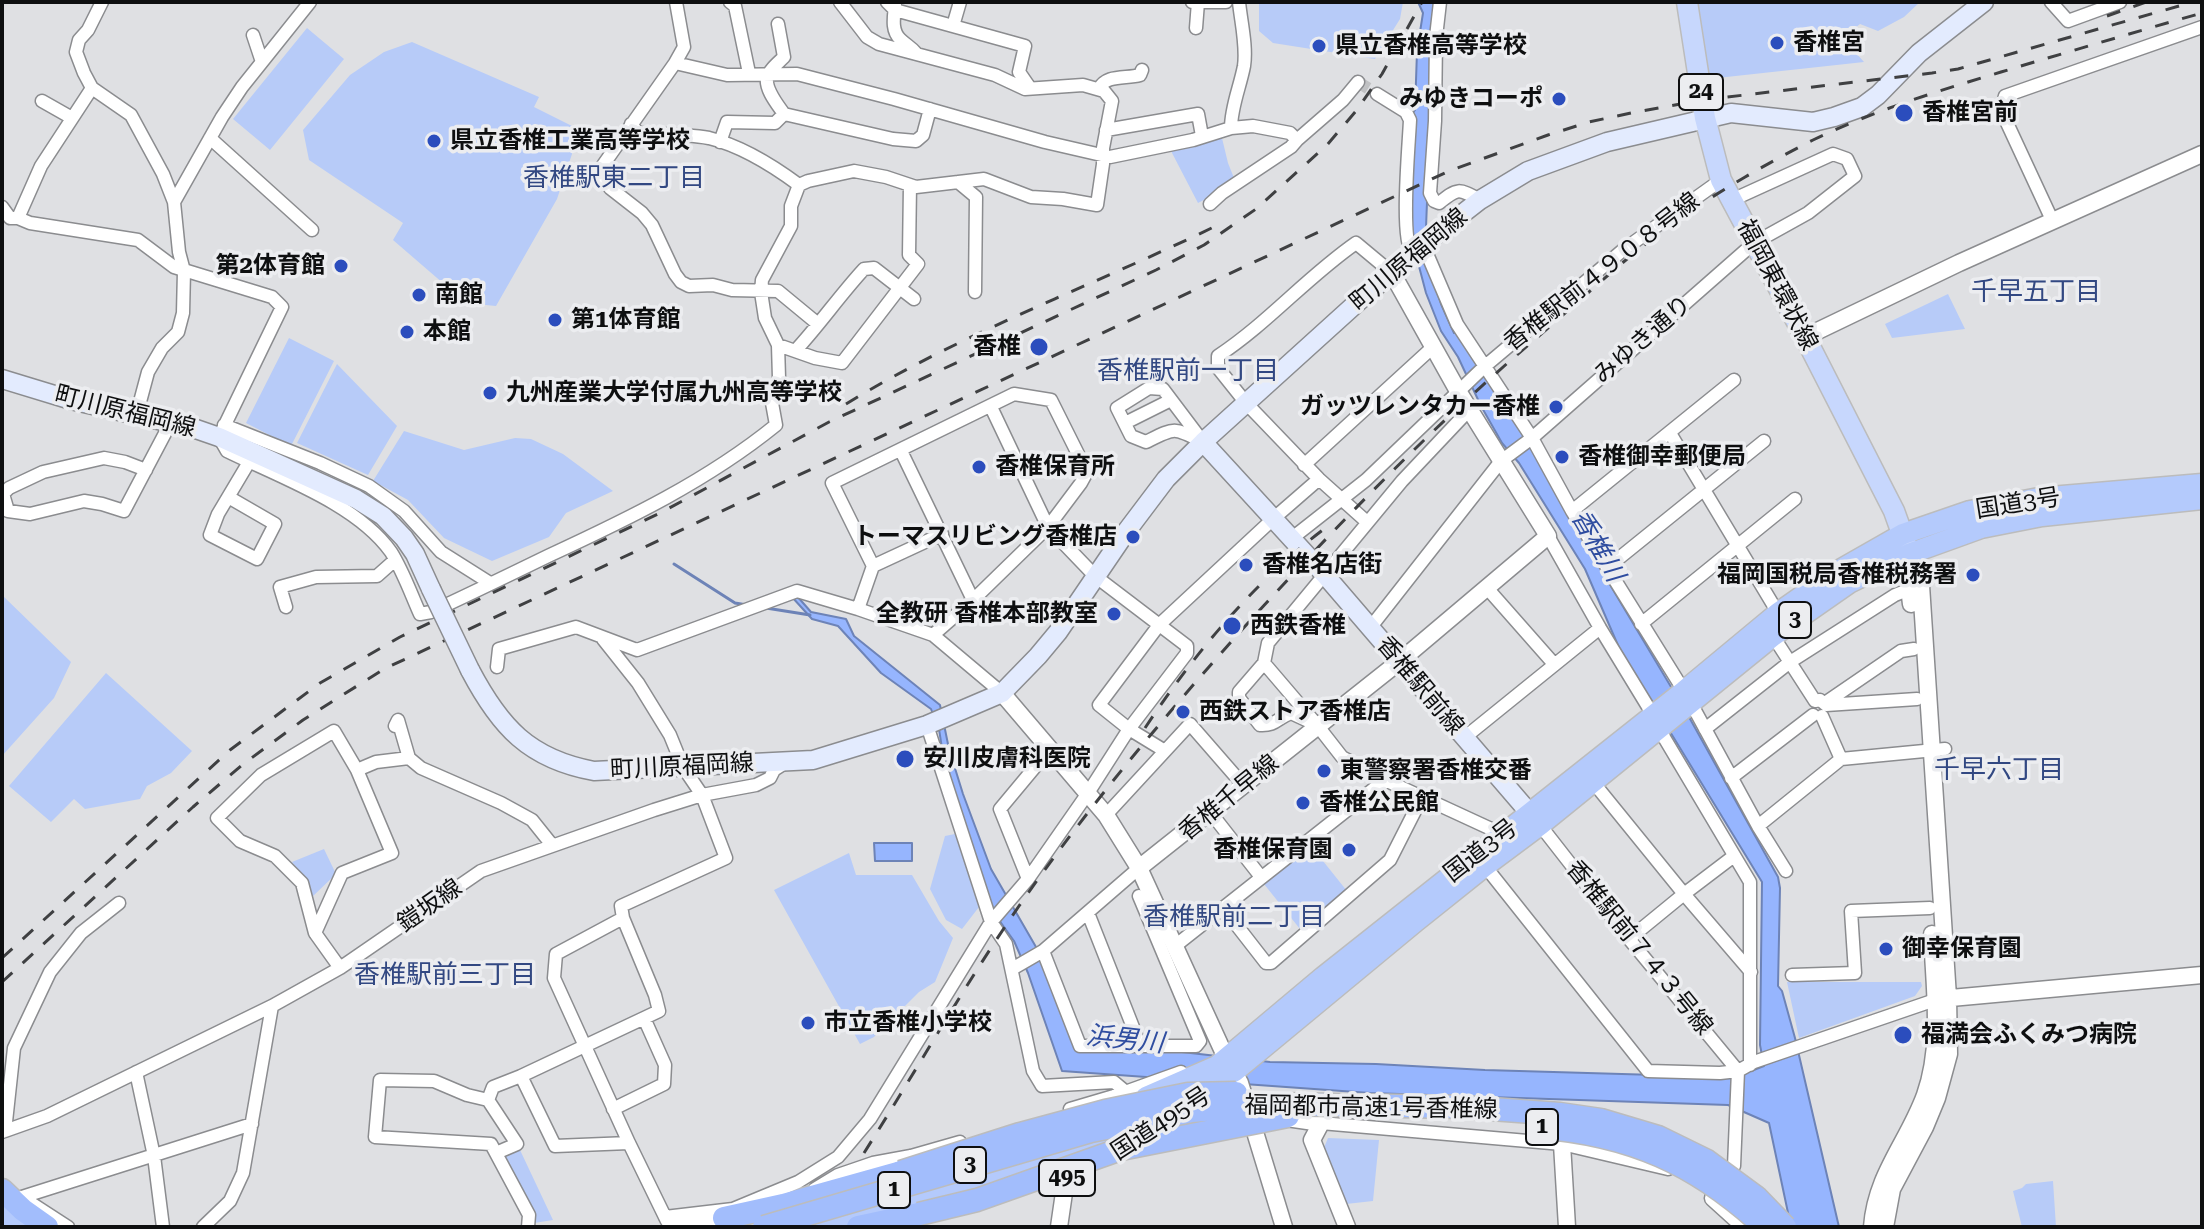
<!DOCTYPE html>
<meta charset="utf-8">
<style>
body{margin:0}
#map{position:relative;width:2204px;height:1229px;overflow:hidden;background:#dfe0e3;font-family:"Roboto Serif",serif}
canvas{display:block}
.frame{position:absolute;inset:0;border:4px solid #0e0f10;pointer-events:none}
</style>
<div id="map">
<canvas width="2204" height="1229"></canvas>
<div class="frame"></div>
</div>
<script>
const c = document.querySelector('canvas').getContext('2d');
c.lineJoin = 'round';
function fill(path, color) { c.fillStyle = color; c.fill(path, 'evenodd'); }
function stroke(path, color, width, dash) { c.strokeStyle = color; c.lineWidth = width; c.lineCap = dash ? 'butt' : 'round'; c.setLineDash(dash || []); c.stroke(path); }
function drawText(font, color, halo, rows, align = 'center') {
  c.font = font + ' "Roboto Serif","Noto Sans JP",serif'; c.lineWidth = 7; c.setLineDash([]); c.textBaseline = 'middle'; c.strokeStyle = halo; c.fillStyle = color; for (const [text, x, y, turn = 0] of rows) {
    c.save(); c.translate(x, y); c.rotate((+turn || 0) * Math.PI / 180); c.textAlign = isNaN(turn) ? turn : align; if (halo) c.strokeText(text, 0, 0); c.fillText(text, 0, 0); c.restore();
  }
}
const green = new Path2D(`
 M1259 2H1403L1400 19 1375 59 1273 43 1259 31Z
 M1695 2H1920L1904 17 1878 31 1860 24 1849 33 1856 53 1864 62 1708 79Z
 M307 28 344 59 270 150 233 119Z
 M412 42 539 97 534 107 580 130 557 199 496 306 466 303 393 240 403 223 309 160 303 130 350 75 384 52Z
 M1221 134 1228 163 1236 183 1198 203 1171 151Z
 M1948 294 1965 329 1892 338 1885 324Z
 M289 338 334 361 291 446 246 423Z
 M337 364 397 426 368 475 297 443Z
 M404 431 464 450 515 438 531 439 563 454 613 491 566 513 549 537 492 561 444 538 408 500 373 481Z
 M2 595 71 662 54 698 2 756Z
 M106 673 192 751 171 773 147 786 140 799 85 809 74 799 51 822 9 786Z
 M955 834 979 907 962 929 946 920 930 889 945 836Z
 M1311 846 1347 891 1300 929 1264 884Z
 M324 849 336 874 312 897 307 881 292 862Z
 M849 853 856 875H912L939 921 953 938 935 982 919 992 874 1037 860 1044 774 890Z
 M1787 982H1921L1922 986 1915 996 1799 1038Z
 M1328 1138 1379 1140 1373 1201 1346 1204 1323 1150Z
 M520 1150 553 1220 534 1223 532 1212 505 1157Z
 M2053 1181 2056 1227H2022L2013 1191 2022 1188 2026 1184Z`);
const water = new Path2D(`
 M1418 2H1437L1432 75 1425 253 1441 304 1454 333 1456 332 1490 376 1600 563 1606 578 1689 717 1778 877 1780 888 1778 986 1782 991 1795 1038 1839 1227H1791L1769 1123 1728 1105 1370 1093 1062 1071 1028 973 1014 941 994 913 945 768 939 729 931 709 881 673 838 626 812 619 792 597 797 596 811 612 846 619 854 636 940 705 949 749 963 794 991 869 1036 947 1076 1047 1164 1050 1270 1062 1376 1064 1485 1070 1656 1075 1751 1071 1764 1066 1760 1045 1762 882 1620 650 1585 569 1519 463 1502 443 1481 406 1458 357 1441 331 1426 293 1416 255 1409 239 1412 114 1415 110 1417 51 1423 13Z
 M874 843H912V861H875Z`);
const stream = new Path2D(`
 M674 564 735 603 747 605
 M766 608 810 615`);
const minorTunnel = new Path2D(`
 M1358 82 1377 94`);
const minor = new Path2D(`
 M102 2 88 30 79 40 76 52 84 73 92 88 131 115 163 174 174 202 179 252 184 271 183 313 178 332 162 348 148 372 137 413
 M676 2 684 47 675 63 601 168 600 174 610 188 642 213 652 225 675 274 681 282 689 286 713 285 732 290 778 291 818 324
 M730 2 735 6 749 73
 M887 2 895 10 1025 46 1019 72 1030 88
 M1192 2H1226
 M1440 2 1436 37 1435 121 1430 193 1434 201 1439 203C1458 188 1458 188 1480 200
 M2051 2 2068 21 2120 2
 M895 5C894 17 891 30 900 39 906 45 911 47 916 53
 M778 24 784 57C779 62 768 71 767 78 765 90 778 105 784 114L893 139 916 141 923 135 930 109
 M953 26 960 2
 M1196 28 1198 2
 M253 35 262 62
 M675 63 727 75 797 74 894 99 1045 142 1110 157 1193 140 1231 128 1253 126 1290 133 1297 140 1343 100 1358 82
 M1099 89C1106 74 1126 79 1140 75L1142 70
 M1377 94 1406 112 1410 120C1409 144 1400 238 1412 253
 M42 101 72 118
 M631 124 638 133C661 134 686 134 709 138 742 146 772 165 799 185
 M1231 128C1231 107 1240 87 1244 66 1247 46 1241 22 1239 2
 M1106 130 1198 114 1202 136
 M210 138 312 230
 M720 142 727 122 775 123 784 114
 M958 182 976 197 975 292
 M174 202 222 117 242 87 310 2
 M1210 204 1222 193 1291 147 1297 140
 M2 207 10 218H18L30 223 138 240 174 267 272 297 282 307 219 437 227 451C280 477 357 504 391 552 403 571 411 594 420 614L431 612C470 594 509 575 548 556 628 519 707 481 776 425L772 403 779 378 778 345 765 318 761 292 762 280 791 226V206L799 185 808 181 854 171 886 177 916 187 984 179 1031 197 1063 199 1097 205 1103 164V148L1112 101 1104 91 1083 85 1025 89 995 75 879 44 867 37 840 2
 M18 218 41 166 92 88
 M2053 222 2001 110 2005 96 2202 27
 M1430 238 1425 249 1457 324 1532 438 1572 511 1684 691
 M778 345 815 358 842 363 918 264 909 255 910 185
 M796 350C820 324 840 295 864 269L874 268 914 299
 M1149 388 1163 389 1203 442C1173 427 1176 427 1146 442L1131 436 1117 408Z
 M1125 423 1171 400
 M224 425 320 463 369 486 404 511 441 552 490 583
 M1670 433 1778 613
 M901 451 973 600
 M1304 465 1433 347
 M146 470 125 462 104 458 43 472 9 488 3 494 8 511 30 514 84 501 102 504 124 511 171 422
 M230 498 275 524 257 559 210 535 218 514 249 462
 M1572 511 1734 380
 M1367 522 1319 479 1246 403 1218 368V356C1268 323 1307 277 1356 243L1392 273
 M1548 536 1600 628 1653 715
 M1291 539 1366 480 1484 367 1623 250 1721 180
 M873 566 942 534
 M1608 567 1764 441
 M1487 588 1554 664
 M286 607 280 587 316 577 377 576 395 560
 M1641 624 1795 499
 M1370 628 1501 461 1532 438 1754 243 1808 213 1855 176 1847 159 1833 154 1732 200
 M933 635 973 600 1048 527 991 407
 M1773 636 1815 701 1820 700 1826 705
 M603 639 638 683 670 735 683 767 702 795 726 858 621 906 623 918 655 995 659 1011 521 1076 555 1146 629 1143
 M1264 663 1268 643 1402 481 1470 409
 M1264 663 1317 725 1291 713C1277 718 1276 726 1260 725L1239 698V692Z
 M497 667 499 649 576 627 637 650 797 591 858 609 933 635 1002 693
 M1691 703 1758 826 1786 871
 M1825 703 1901 651 1914 649
 M1826 705 1917 699
 M1822 716 1841 759
 M927 725 991 922 1006 944 1033 1071 1042 1086 1114 1082 1126 1092
 M1317 725 1342 757 1385 780 1502 834
 M395 726 398 720 409 758 421 768 501 803 532 820 552 845
 M1659 729 1750 882V1065
 M1705 729 1790 662 1895 595 1910 589
 M334 731 357 770 392 853 342 873 315 933 302 883 275 856 240 841 217 818 261 775Z
 M1464 738 1600 628
 M1165 751 1129 729 1099 705 1159 625 1273 519 1319 479
 M357 770 376 762 409 758
 M1731 778 1813 715
 M1593 782 1684 894 1751 972
 M1211 813 1261 877
 M1106 815 1190 724 1244 786
 M1540 825 1629 939 1738 1071
 M1758 826 1841 759 1945 749
 M1485 866 1648 1071 1720 1073 1738 1071 1754 1062 1935 1000
 M1028 879 1000 809 1050 749
 M1224 909 1266 963H1271L1390 860 1422 797
 M1088 913 1140 1045
 M623 918 556 954 554 978 629 1143 667 1221
 M315 933 340 968
 M1629 939 1684 894 1734 856
 M1175 946 1385 780
 M1043 951 1080 1046H1196L1200 1041 1139 896
 M1012 969 1043 951 1139 868
 M1792 975 1855 973 1851 911 1930 908
 M136 1072 154 1156 163 1227
 M521 1076 493 1087 488 1100 467 1095 434 1081 380 1080 375 1137 491 1144 529 1215 528 1227
 M488 1100 517 1144 496 1153
 M613 1109 664 1084 665 1065 644 1018
 M1070 1109 1114 1096 1181 1072
 M1321 1123 1562 1144 1668 1169
 M5 1131 14 1048 50 972 81 933 119 903
 M2 1132 47 1116 272 1006 340 968 481 871 654 810 702 795 756 785 770 778 774 770 785 763
 M1724 1180 1734 1166 1738 1071
 M815 1189 838 1175 873 1163 911 1156 960 1142
 M22 1197 252 1124
 M31 1203 68 1227
 M665 1217 733 1209 798 1182 838 1157 870 1119 991 922 1028 879 1088 793 1129 729 1187 653V646L1095 576 1048 527 1081 483 1087 472 1051 400 1014 394 832 483 873 566 858 609
 M203 1227 230 1201 243 1173 272 1006
 M674 1227 730 1217`);
const tertiary = new Path2D(`
 M1805 337 1959 263 2202 154
 M1909 554 1907 571 1911 604
 M1002 693 1106 815 1139 868 1226 1058 1240 1083 1284 1227
 M1139 868 1400 661 1548 536 1458 391 1392 273
 M1940 999 2202 975
 M1280 1117 1321 1123 1312 1140 1347 1227
 M1562 1144 1567 1227
 M1713 1198 1745 1227
 M1059 1227 1066 1179
 M1872 1227C1876 1174 1908 1142 1925 1095 1943 1044 1934 987 1932 934
 M1885 1227 1892 1189 1925 1127 1937 1098 1949 1054 1948 997 1920 570 1909 554`);
const secondary = new Path2D(`
 M2 379 71 400 193 428 219 437 356 499 383 516 404 538 415 554 431 589
 M1203 442 1325 575 1539 824
 M470 670C500 727 529 759 594 771L813 760 927 725 1002 693 1038 656 1058 632 1126 532 1166 479 1203 442 1371 290 1392 273 1412 253 1480 200 1528 171 1607 142 1731 113 1813 122 1834 117 1862 107 1878 95 1919 53 1984 2`);
const primary = new Path2D(`
 M1687 2 1705 118 1721 180 1805 337 1894 511 1908 550`);
const trunk = new Path2D(`
 M1193 1095 1235 1071 1415 922 1485 866 1540 825 1773 636 1849 583 1909 554 1981 528 2042 516 2202 499
 M1146 1097 1217 1066 1323 977 1684 691 1778 613 1838 571 1903 534 1970 511 2039 498 2202 484
 M2 1210 19 1227
 M825 1227 1060 1159 1121 1129`);
const motorway = new Path2D(`
 M2 1190 23 1210 47 1227
 M724 1218 783 1205 901 1172
 M858 1227 919 1214`);
const rail = new Path2D(`
 M2107 16 2146 2
 M846 404C963 332 1100 283 1224 222
 M1145 728C1194 654 1253 583 1324 529
 M2 958 230 750 320 683 400 637 660 513 829 422 1156 270 1204 245 1256 209 1327 145 1356 111 1382 74 1422 2
 M2 982 193 807 242 765 303 720 384 669 1449 171 1548 135 1589 122 1631 113 1702 100 1932 73 1958 69 2193 2
 M864 1153C916 1071 964 986 1019 906 1088 807 1167 713 1248 623 1338 524 1431 428 1533 341 1579 302 1623 259 1672 224 1717 192 1764 165 1813 140 1873 111 1938 91 2001 72 2068 52 2135 32 2202 13`);
const secondaryBridge = new Path2D(`
 M431 589 470 670`);
const motorwayBridge = new Path2D(`
 M1537 1127C1630 1134 1696 1163 1765 1227
 M901 1172 1020 1134 1105 1111 1188 1094 1236 1093
 M919 1214 977 1200 1121 1149 1288 1116
 M764 1227 1091 1131 1192 1111 1273 1104 1464 1107 1560 1114 1601 1120 1658 1137 1707 1161 1756 1197 1785 1227`);
const markers = [
 [1777,43,8,"#2b4dbd"],
 [1319,46,8,"#2b4dbd"],
 [1559,99,8,"#2b4dbd"],
 [1904,113,10,"#2b4dbd"],
 [434,141,8,"#2b4dbd"],
 [341,266,8,"#2b4dbd"],
 [419,295,8,"#2b4dbd"],
 [555,320,8,"#2b4dbd"],
 [407,332,8,"#2b4dbd"],
 [1039,347,10,"#2b4dbd"],
 [490,393,8,"#2b4dbd"],
 [1556,407,8,"#2b4dbd"],
 [1562,457,8,"#2b4dbd"],
 [979,467,8,"#2b4dbd"],
 [1133,537,8,"#2b4dbd"],
 [1246,565,8,"#2b4dbd"],
 [1973,575,8,"#2b4dbd"],
 [1114,614,8,"#2b4dbd"],
 [1232,626,10,"#2b4dbd"],
 [1183,712,8,"#2b4dbd"],
 [905,759,10,"#2b4dbd"],
 [1324,771,8,"#2b4dbd"],
 [1303,803,8,"#2b4dbd"],
 [1349,850,8,"#2b4dbd"],
 [1886,949,8,"#2b4dbd"],
 [808,1023,8,"#2b4dbd"],
 [1903,1035,10,"#2b4dbd"]
];
const shields = [
 [1701,92,44],
 [1795,620,32],
 [1542,1127,32],
 [970,1165,32],
 [1067,1178,56],
 [894,1190,32]
];
const shieldNames = [
 ["24",1701,92],
 ["3",1795,620],
 ["1",1542,1127],
 ["3",970,1165],
 ["495",1067,1178],
 ["1",894,1190]
];
const poiNames = [
 ["香椎宮",1793,43],
 ["県立香椎高等学校",1335,46],
 ["みゆきコーポ",1543,99,"right"],
 ["香椎宮前",1922,113],
 ["県立香椎工業高等学校",450,141],
 ["第2体育館",325,266,"right"],
 ["南館",435,295],
 ["第1体育館",571,320],
 ["本館",423,332],
 ["香椎",1021,347,"right"],
 ["九州産業大学付属九州高等学校",506,393],
 ["ガッツレンタカー香椎",1540,407,"right"],
 ["香椎御幸郵便局",1578,457],
 ["香椎保育所",995,467],
 ["トーマスリビング香椎店",1117,537,"right"],
 ["香椎名店街",1262,565],
 ["福岡国税局香椎税務署",1957,575,"right"],
 ["全教研 香椎本部教室",1098,614,"right"],
 ["西鉄香椎",1250,626],
 ["西鉄ストア香椎店",1199,712],
 ["安川皮膚科医院",923,759],
 ["東警察署香椎交番",1340,771],
 ["香椎公民館",1319,803],
 ["香椎保育園",1333,850,"right"],
 ["御幸保育園",1902,949],
 ["市立香椎小学校",824,1023],
 ["福満会ふくみつ病院",1921,1035]
];
const streetNames = [
 ["町川原福岡線",1409,260,-40],
 ["香椎駅前４９０８号線",1602,272,-38],
 ["福岡東環状線",1777,285,62],
 ["みゆき通り",1643,340,-41],
 ["町川原福岡線",125,412,14],
 ["国道3号",2018,504,-9],
 ["香椎駅前線",1420,686,50],
 ["町川原福岡線",682,767,-3],
 ["香椎千早線",1229,798,-39],
 ["国道3号",1481,851,-38],
 ["鎧坂線",430,906,-35],
 ["香椎駅前７４３号線",1639,948,51],
 ["福岡都市高速1号香椎線",1371,1108,1],
 ["国道495号",1161,1124,-33]
];
const neighbourhoodNames = [
 ["香椎駅東二丁目",614,178],
 ["千早五丁目",2036,292],
 ["香椎駅前一丁目",1188,371],
 ["千早六丁目",1999,770],
 ["香椎駅前二丁目",1234,917],
 ["香椎駅前三丁目",445,975]
];
const waterNames = [
 ["香椎川",1597,546,60],
 ["浜男川",1125,1040,6]
];
fill(green, '#b7cbf8');
fill(water, '#96b5fe');
stroke(water, '#6d83b7', 2);
stroke(stream, '#6d83b7', 3);
stroke(minorTunnel, '#c0c1c3', 12, [12, 6]);
stroke(minor, '#8b8c8f', 15);
stroke(tertiary, '#8b8c8f', 19);
stroke(secondary, '#8b8c8f', 21);
stroke(primary, '#bcbcbc', 23);
stroke(trunk, '#bcbcbc', 23);
stroke(motorway, '#bcbcbc', 25);
stroke(minor, '#fff', 12);
stroke(tertiary, '#fff', 16);
stroke(secondary, '#e3ebfe', 18);
stroke(primary, '#c7d7fd', 20);
stroke(trunk, '#b4cafc', 20);
stroke(motorway, '#a2bdfc', 22);
stroke(rail, '#3f4042', 3, [14, 14]);
stroke(secondaryBridge, '#8b8c8f', 21, []);
stroke(motorwayBridge, '#bcbcbc', 25, []);
stroke(secondaryBridge, '#e3ebfe', 18);
stroke(motorwayBridge, '#a2bdfc', 22);
for (const [x, y, r, color] of markers) { const dot = new Path2D(); dot.arc(x, y, r, 0, 2 * Math.PI); c.fillStyle = color; c.fill(dot); stroke(dot, '#ecedf0', 3); }
for (const [x, y, w] of shields) { const box = new Path2D(); box.roundRect(x - w / 2, y - 18, w, 36, 6); c.fillStyle = '#ecedf0'; c.fill(box); stroke(box, '#0e0f10', 2); }
drawText('bold 22px', '#0e0f10', null, shieldNames);
drawText('bold 24px', '#0e0f10', '#ecedf0', poiNames, 'left');
drawText('24px', '#0e0f10', '#ecedf0', streetNames);
drawText('26px', '#324882', '#ecedf0', neighbourhoodNames);
drawText('italic 26px', '#2f4da0', '#ecedf0', waterNames);
</script>
